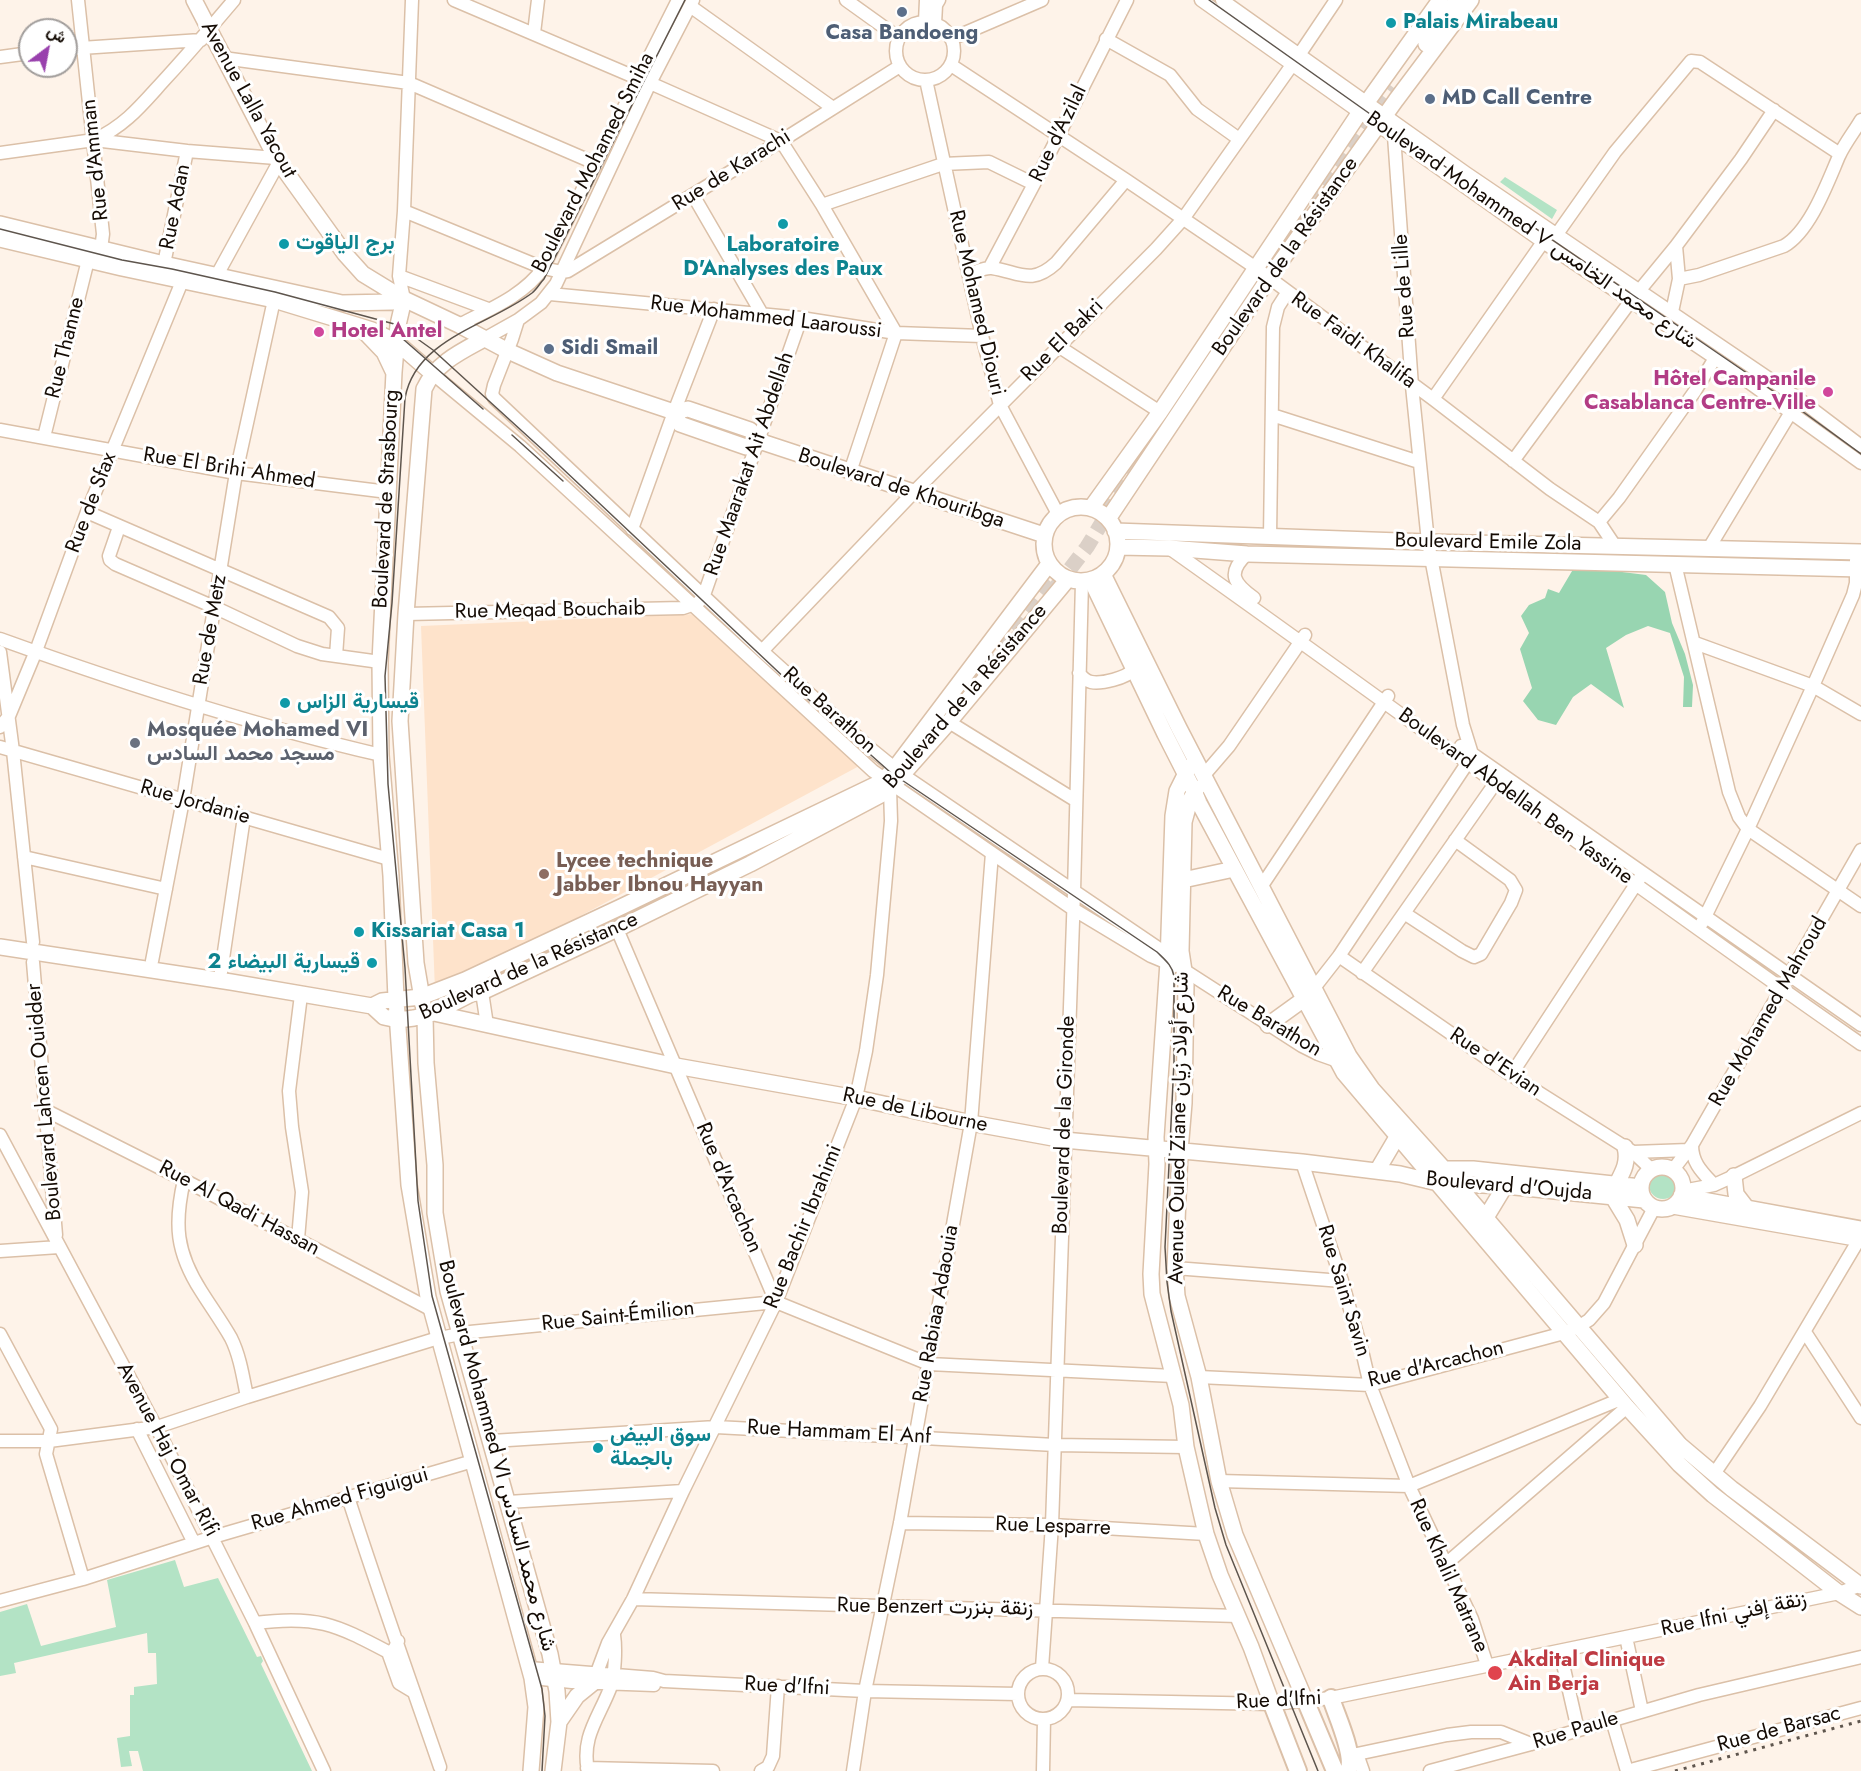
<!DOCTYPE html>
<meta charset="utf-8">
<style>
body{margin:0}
#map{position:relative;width:1861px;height:1771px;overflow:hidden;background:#fef3e9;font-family:Jost,Vazirmatn,sans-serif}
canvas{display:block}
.north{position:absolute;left:18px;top:18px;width:60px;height:60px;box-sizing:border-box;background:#fff;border:2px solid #a19d9b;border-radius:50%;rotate:32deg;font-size:16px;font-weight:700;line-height:24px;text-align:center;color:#140b04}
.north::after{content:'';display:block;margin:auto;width:21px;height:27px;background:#9941ad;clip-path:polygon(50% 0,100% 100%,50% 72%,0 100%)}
</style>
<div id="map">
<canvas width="1861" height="1771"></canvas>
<div class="north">ش</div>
</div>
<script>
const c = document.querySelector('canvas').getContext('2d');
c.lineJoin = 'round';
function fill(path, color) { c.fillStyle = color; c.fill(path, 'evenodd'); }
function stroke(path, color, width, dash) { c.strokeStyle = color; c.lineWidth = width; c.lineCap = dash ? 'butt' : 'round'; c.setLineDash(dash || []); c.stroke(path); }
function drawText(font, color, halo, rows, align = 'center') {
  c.font = font + ' Jost,Vazirmatn,sans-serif'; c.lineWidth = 6; c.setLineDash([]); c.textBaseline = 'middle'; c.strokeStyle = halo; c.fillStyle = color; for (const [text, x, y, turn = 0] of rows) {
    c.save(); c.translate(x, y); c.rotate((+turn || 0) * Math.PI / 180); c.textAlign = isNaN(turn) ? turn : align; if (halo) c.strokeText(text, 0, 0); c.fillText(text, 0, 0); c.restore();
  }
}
const built = new Path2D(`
 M697 614 861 765 456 983 435 991 421 626Z`);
const green = new Path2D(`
 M1505 177 1557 210 1552 219 1500 182Z
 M1649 1185a14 14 0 1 1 28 0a14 14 0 1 1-28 0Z
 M175 1560 184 1587 218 1578 257 1657 261 1656 263 1661 261 1664 312 1771H143L138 1751H129L132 1766 121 1767 117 1738 130 1736V1695H134V1687L157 1684 156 1653H148L147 1633 14 1663 16 1673 0 1676V1612L27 1604 41 1646 116 1627 107 1580Z`);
const forest = new Path2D(`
 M1575 566 1646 575 1665 592 1672 623 1685 654 1693 685 1692 707H1683L1684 677 1670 633 1648 626 1626 635 1606 648 1624 708 1591 684 1573 697 1556 725 1538 720 1523 701 1532 688 1520 649 1529 633 1521 616 1529 605 1545 598 1548 589 1559 593Z`);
const majorTunnel = new Path2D(`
 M1270 260 1345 153 1394 88
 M1102 512 1165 417
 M1056 587 1087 547 1112 506
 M968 682 1057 573`);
const minor = new Path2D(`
 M78 0 103 234 101 249
 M454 0 637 78
 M693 0 650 83 556 284 541 303 518 320 512 339 494 385 492 394 494 398 762 651 871 749 903 775 1158 948 1184 970 1302 1046 1318 1054 1335 1060
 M846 0 899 38
 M1201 0 1543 242 1715 358 1861 463
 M1222 0 1466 173 1799 399 1861 446
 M690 6 833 108
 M896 51a29 29 0 1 1 58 0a29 29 0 1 1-58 0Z
 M925 22 926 0
 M935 24 936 5 939 0
 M534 33 538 0
 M951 39 1042 0
 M1106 39 1170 75 1197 109 1239 139
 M66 49 201 40
 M1299 55 1336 0
 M0 57 30 53
 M223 58 409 83 597 164
 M951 65 1126 180 1256 268 1433 399 1550 489 1599 522 1615 546
 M926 80 982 336 1000 405 1058 514
 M650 83 781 141 822 205 896 333 850 472
 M1394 136 1412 386 1428 542 1463 725 1472 754
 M94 140C127 125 143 103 167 77 190 52 212 26 234 0
 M0 153 94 140 187 151 276 158
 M693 195 762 314
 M822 205 943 164 989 162 1034 184
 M404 211 543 268 562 272 568 271 781 141 900 66
 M1557 234 1615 152 1691 61 1700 62 1840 154
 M1676 246 1741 159 1774 110
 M164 264 187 151
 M990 267 1034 184 1127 0
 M969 274C976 272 985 267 992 268 1019 272 1031 286 1056 263L1126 180
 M217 275 279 162
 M399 276 488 309
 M1679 279 1699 275 1784 246C1810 231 1827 184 1839 156 1845 143 1854 132 1861 120
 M550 294 801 318 896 333 982 336
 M404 299 399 276 404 211 412 0
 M459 325C488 310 525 295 543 268L678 0
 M484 339 518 320
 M1058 346 1160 412
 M433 374 520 446 873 771 1073 909 1151 956 1175 966
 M1433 399 1543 242
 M1272 415 1419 462
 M0 430 236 473 388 492
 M44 437 88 260
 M1513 461 1630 302 1676 246 1679 279 1672 312
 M87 512 329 617 338 628 336 656
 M1599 522 1619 498 1695 391 1715 358
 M119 527 109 556 110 560 115 564 214 607 297 646 322 654 380 662
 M632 529 674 412 714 309
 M1270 537 1273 327 1278 307 1287 293
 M1169 548C1401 712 1628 882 1861 1044
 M1709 548 1791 412
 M1247 554C1227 573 1233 583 1254 598
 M1675 564 1729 792 1739 817 1748 829 1861 906
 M406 614 683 608 698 603 704 595 801 318
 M0 639C125 684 251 725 381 755
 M1695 643 1813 686 1861 714
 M762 651 914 492 1156 249 1183 219 1292 65
 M0 652 13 751 33 942
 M1079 673C1082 677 1086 681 1091 682 1102 684 1126 678 1133 670
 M949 722 1075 800
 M0 727 9 716 36 651 87 512 183 279
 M1461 746 1861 1025
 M0 747 389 859
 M1204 775 1229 746 1305 635
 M24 857 166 889
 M1261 887 1388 696
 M1404 913 1462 951 1474 957 1481 954 1511 903 1516 890 1510 880 1455 840
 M1702 923 1748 829 1813 686 1853 595 1856 583V560
 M617 929 776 1302 929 1364 1173 1376
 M1339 956 1511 1075 1633 1152 1652 1170
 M152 961 183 800 236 473 274 300
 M33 962 56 1235
 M221 972 244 817
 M1362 973 1496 782
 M1314 988 1339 956 1472 756
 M482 992 487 1025
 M1511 1075 1640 878
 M45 1110 184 1180 432 1310
 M0 1135 163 1440 255 1623 324 1771
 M1692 1145C1692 1163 1702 1172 1714 1185
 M1633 1152 1689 1150
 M1302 1162 1342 1281 1363 1355 1370 1385 1409 1486 1472 1619 1487 1665
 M1672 1171 1692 1145 1861 850
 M184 1180C174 1224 176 1252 201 1291 211 1307 222 1322 231 1338 240 1356 243 1377 247 1397
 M1682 1191 1714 1185 1734 1176 1861 1113
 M298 1239 302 1192 292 1127 289 1091 301 995
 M0 1251 59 1247
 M1175 1268 1342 1281
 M1805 1332 1861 1418
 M0 1334 51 1429 46 1454 83 1579
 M1199 1377 1370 1385 1564 1333 1578 1327 1589 1320 1604 1303 1654 1208
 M137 1429 194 1543
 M0 1441H49L157 1427 247 1397 396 1351 435 1339 470 1332 776 1302
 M492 1441 716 1427 1055 1445 1186 1447
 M1714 1474 1760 1406 1861 1236
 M1219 1481 1409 1486 1621 1399
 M348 1497C377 1588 409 1677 440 1767
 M508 1502 683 1491
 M900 1523 1052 1525 1206 1534
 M1447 1563 1627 1407
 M633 1599 1238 1616
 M0 1601 83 1579 213 1537 473 1461
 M255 1623C316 1615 335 1624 388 1652L394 1650 398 1641
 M1626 1637 1642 1711
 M1560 1651 1578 1730
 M388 1652 399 1683 414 1692
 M529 1668 653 1678 664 1681 865 1691 1018 1694
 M1042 1668 1052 1525 1074 892 1082 582
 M1018 1694a25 25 0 1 1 50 0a25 25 0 1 1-50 0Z
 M532 1678 572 1682 654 1685
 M593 1683 608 1643 633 1599 683 1491 776 1302 856 1098 866 1051 877 975 891 821 890 789
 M1068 1700 1272 1704 1331 1698 1839 1593 1861 1585
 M1612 1720 1627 1771
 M1349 1754H1357L1447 1735 1471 1732H1501L1531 1744
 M1357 1754 1363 1771
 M587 1768 713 1771
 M588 1771C581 1736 599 1718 611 1686 615 1674 616 1648 614 1635
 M761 1771 768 1767 773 1756 778 1686
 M853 1771 865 1691 900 1523 971 1123 992 853
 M1043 1771 1044 1719
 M1430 1771 1531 1744 1699 1695 1861 1657
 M1627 1771 1861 1708`);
const major = new Path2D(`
 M194 0 276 158 345 254 363 274 404 299 459 325 508 351 557 373 674 412 688 409 750 430 759 441 1044 535
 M1426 44 1457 0
 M0 224 164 264 342 303 392 302 404 299
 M0 239 122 268 274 300 356 325 372 330 396 342 433 374
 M404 299 398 325 394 372 380 662 381 755 391 876 396 999 409 1185 428 1297 532 1678 536 1707 531 1771
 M361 328 384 352 393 371
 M484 339C460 352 436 363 424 389L406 614 400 721 416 963 425 1016 426 1063 435 1165V1213L448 1291 550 1654 557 1691 559 1722 553 1771
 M674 412 680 424 746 447 759 441
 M1044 544a37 37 0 1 1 74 0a37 37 0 1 1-74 0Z
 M1091 508 1160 412 1360 112 1440 0
 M1108 519 1269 278 1396 100 1471 0
 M1115 531 1428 542 1861 552
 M1118 547 1169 548 1247 554 1861 569
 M1103 574 1179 728 1349 1056 1372 1089 1444 1169 1680 1445 1732 1489 1861 1586
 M1091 580 1165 734 1194 791 1199 803 1344 1073 1627 1407 1679 1464 1713 1495 1839 1593 1861 1607
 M1189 767 1177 791 1173 816 1168 962 1156 1137 1157 1164 1151 1274 1152 1294 1181 1405 1186 1447 1206 1534 1220 1575 1251 1647 1272 1704
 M1197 788 1190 800 1184 822 1181 951 1186 984 1184 1103 1180 1151 1175 1268 1177 1296 1199 1377 1219 1481 1235 1535 1306 1702
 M1183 880 1234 869
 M0 947 231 982 372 1006 384 1017 398 1020 414 1018 434 1013 471 994 482 992 617 929 750 864 888 791 949 722 1068 579
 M372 1006 382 1001 421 997 465 980 623 906 881 782 895 768 1049 564
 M434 1013 676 1066 856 1098 971 1123 1064 1140 1302 1162 1400 1174 1438 1183 1505 1186 1644 1200
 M1268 1025 1304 999 1311 992
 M1641 1188a21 21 0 1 1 42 0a21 21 0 1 1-42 0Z
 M1438 1169H1473L1641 1187
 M1377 1171 1397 1137
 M1734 1176 1736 1194 1746 1207
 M1616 1185C1623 1172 1629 1162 1625 1147
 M1681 1196 1861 1229
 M1613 1197 1627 1220 1635 1245
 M1673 1206 1861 1239
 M1485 1219 1505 1186
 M559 1722 577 1696 593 1683`);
const highway = new Path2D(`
 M1331 1698C1336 1715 1356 1756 1348 1771
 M1306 1702 1335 1771
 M1272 1704 1298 1771`);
const tram = new Path2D(`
 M1209 0 1421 150 1795 406 1861 454
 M0 229 122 260 172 269 275 292 398 325 433 350 545 452 790 683 890 772 1157 952C1165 960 1172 965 1174 976V1062L1165 1247 1167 1282 1171 1311 1215 1508 1226 1545 1318 1771
 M395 332 483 409
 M512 435 563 481
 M542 1771 545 1716 542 1689 432 1296 418 1201 405 968 388 784 385 676 392 603 405 398C416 338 490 325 532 293 537 289 540 283 544 279L685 0`);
const rail = new Path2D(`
 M1675 1771 1861 1721`);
const markers = [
 [902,12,6,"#5c6f8a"],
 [1391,23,6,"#0f9aa8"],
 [1430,99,6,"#5c6f8a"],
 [783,224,6,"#0f9aa8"],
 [284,244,6,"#0f9aa8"],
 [319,332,6,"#d1479c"],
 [549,349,6,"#5c6f8a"],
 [1828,392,6,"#d1479c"],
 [285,703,6,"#0f9aa8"],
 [135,743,6,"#6b7280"],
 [544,874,6,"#8d6e63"],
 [359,932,6,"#0f9aa8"],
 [372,963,6,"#0f9aa8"],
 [598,1448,6,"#0f9aa8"],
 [1495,1673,8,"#e0444e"]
];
const cultureNames = [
 ["Palais Mirabeau",1403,23],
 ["برج الياقوت",296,244],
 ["Laboratoire",783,246,"center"],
 ["D'Analyses des Paux",783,270,"center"],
 ["قيسارية الزاس",297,703],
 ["Kissariat Casa 1",371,932],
 ["قيسارية البيضاء 2",360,963,"right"],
 ["سوق البيض",610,1436],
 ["بالجملة",610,1460]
];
const serviceNames = [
 ["Casa Bandoeng",902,34,"center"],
 ["MD Call Centre",1442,99],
 ["Sidi Smail",561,349]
];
const streetNames = [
 ["Avenue Lalla Yacout",248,100,61],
 ["Rue d'Azilal",1059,134,-64],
 ["Rue d'Amman",96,160,-96],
 ["Boulevard Mohamed Smiha",594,163,-63],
 ["Rue de Karachi",732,171,-32],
 ["Rue Adan",176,207,-79],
 ["Boulevard Mohammed V شارع محمد الخامس",1531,231,35],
 ["Boulevard de la Résistance",1286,257,-55],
 ["Rue de Lille",1405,286,-94],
 ["Rue Mohamed Diouri",976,303,77],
 ["Rue Mohammed Laaroussi",766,318,7],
 ["Rue El Bakri",1063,341,-45],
 ["Rue Faidi Khalifa",1353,341,36],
 ["Rue Thanne",66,348,-76],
 ["Rue Maarakat Ait Abdellah",750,464,-71],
 ["Rue El Brihi Ahmed",229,469,9],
 ["Boulevard de Khouribga",901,489,18],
 ["Boulevard de Strasbourg",387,499,-87],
 ["Rue de Sfax",92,503,-69],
 ["Boulevard Emile Zola",1488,543,1],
 ["Rue Meqad Bouchaib",550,611,-1],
 ["Rue de Metz",211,630,-80],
 ["Boulevard de la Résistance",966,697,-49],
 ["Rue Barathon",829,711,42],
 ["Boulevard Abdellah Ben Yassine",1515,797,36],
 ["Rue Jordanie",195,803,16],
 ["Boulevard de la Résistance",529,967,-24],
 ["Rue Mohamed Mahroud",1769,1012,-60],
 ["Rue Barathon",1269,1022,31],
 ["Rue d'Evian",1495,1063,34],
 ["Boulevard Lahcen Ouidder",45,1102,-95],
 ["Rue de Libourne",915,1111,12],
 ["Boulevard de la Gironde",1065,1125,-88],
 ["Avenue Ouled Ziane شارع أولاد زيان",1180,1128,-89],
 ["Boulevard d'Oujda",1509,1187,5],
 ["Rue d'Arcachon",728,1188,67],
 ["Rue Al Qadi Hassan",239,1209,28],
 ["Rue Bachir Ibrahimi",804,1227,-68],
 ["Rue Saint Savin",1343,1291,73],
 ["Rue Rabiaa Adaouia",937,1314,-80],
 ["Rue Saint-Émilion",618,1317,-6],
 ["Rue d'Arcachon",1436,1365,-14],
 ["Rue Hammam El Anf",839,1433,3],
 ["Avenue Haj Omar Rifi",167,1450,62],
 ["Boulevard Mohammed VI شارع محمد السادس",496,1456,75],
 ["Rue Ahmed Figuigui",340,1500,-16],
 ["Rue Lesparre",1053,1527,2],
 ["Rue Khalil Matrane",1448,1576,66],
 ["Rue Benzert زنقة بنزرت",935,1608,1],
 ["Rue Ifni زنقة إفني",1734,1615,-12],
 ["Rue d'Ifni",787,1687,3],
 ["Rue d'Ifni",1279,1701,-3],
 ["Rue de Barsac",1779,1730,-15],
 ["Rue Paule",1576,1731,-17]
];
const hotelNames = [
 ["Hotel Antel",331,332],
 ["Hôtel Campanile",1816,380,"right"],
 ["Casablanca Centre-Ville",1816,404,"right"]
];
const worshipNames = [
 ["Mosquée Mohamed VI",147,731],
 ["مسجد محمد السادس",147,755]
];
const educationNames = [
 ["Lycee technique",556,862],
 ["Jabber Ibnou Hayyan",556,886]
];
const healthNames = [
 ["Akdital Clinique",1508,1661],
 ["Ain Berja",1508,1685]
];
fill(built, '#fee3cb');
fill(green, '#b3e3c5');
fill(forest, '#98d5b1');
stroke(majorTunnel, '#dbd0c7', 15, [15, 8]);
stroke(minor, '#dbc0a8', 15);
stroke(major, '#dbc0a8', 18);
stroke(highway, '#dbc0a8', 20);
stroke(minor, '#fff', 12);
stroke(major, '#fff', 15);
stroke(highway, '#fff', 16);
stroke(tram, '#5e554d', 1.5);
stroke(rail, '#5e554d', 3, [3, 6]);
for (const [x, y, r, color] of markers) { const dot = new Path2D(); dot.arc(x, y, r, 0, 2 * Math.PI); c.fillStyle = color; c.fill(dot); stroke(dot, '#fff', 2); }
drawText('bold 21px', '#0d838f', '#fff', cultureNames, 'left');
drawText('bold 21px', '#4e5e75', '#fff', serviceNames, 'left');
drawText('21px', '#140b04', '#fff', streetNames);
drawText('bold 21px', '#b23c85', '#fff', hotelNames, 'left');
drawText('bold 21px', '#5b616d', '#fff', worshipNames, 'left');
drawText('bold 21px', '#785e54', '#fff', educationNames, 'left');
drawText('bold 21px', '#be3a42', '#fff', healthNames, 'left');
</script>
